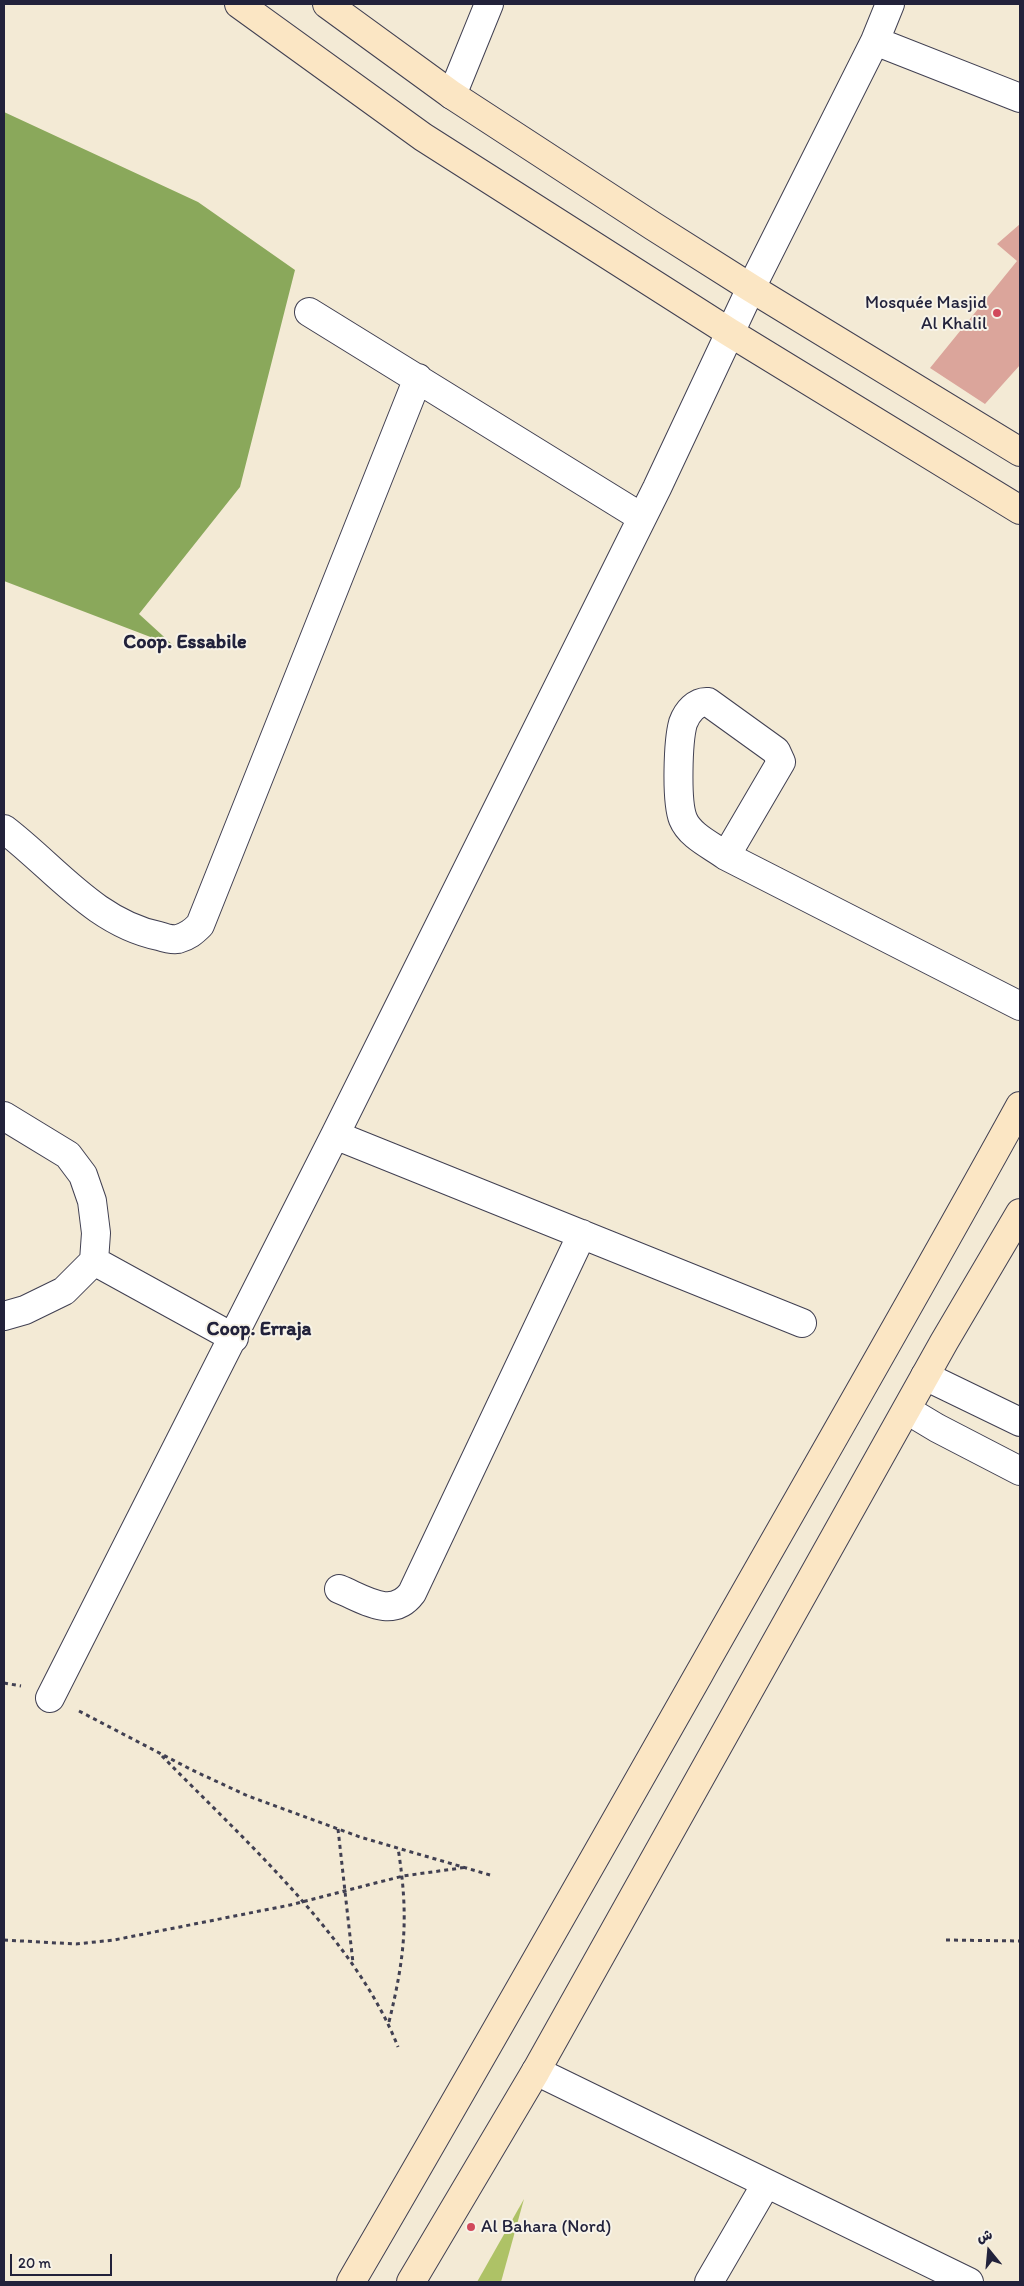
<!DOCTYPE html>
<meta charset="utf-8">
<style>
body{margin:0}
#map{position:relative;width:1024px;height:2286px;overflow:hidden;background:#f3ead5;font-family:Itim,"Playpen Sans Arabic",sans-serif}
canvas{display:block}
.frame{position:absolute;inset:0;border:5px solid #22223b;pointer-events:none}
.north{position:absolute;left:964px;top:2226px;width:50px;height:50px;-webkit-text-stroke:4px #f7f3e8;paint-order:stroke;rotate:343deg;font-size:14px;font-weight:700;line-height:20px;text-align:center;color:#22223b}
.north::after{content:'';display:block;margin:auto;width:18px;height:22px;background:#22223b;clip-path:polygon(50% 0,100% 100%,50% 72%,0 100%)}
.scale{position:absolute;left:10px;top:2254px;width:102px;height:22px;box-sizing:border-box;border:2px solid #22223b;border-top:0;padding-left:6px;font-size:15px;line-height:18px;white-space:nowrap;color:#22223b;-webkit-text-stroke:4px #f7f3e8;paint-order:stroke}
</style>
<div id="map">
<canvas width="1024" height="2286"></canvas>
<div class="frame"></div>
<div class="north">ش</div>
<div class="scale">20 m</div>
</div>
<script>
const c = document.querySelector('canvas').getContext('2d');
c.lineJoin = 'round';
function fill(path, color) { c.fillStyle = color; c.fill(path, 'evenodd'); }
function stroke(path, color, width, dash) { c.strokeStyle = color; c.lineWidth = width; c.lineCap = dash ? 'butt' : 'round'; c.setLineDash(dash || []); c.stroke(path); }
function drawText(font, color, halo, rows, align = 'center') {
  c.font = font + ' Itim,sans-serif'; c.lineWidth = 4; c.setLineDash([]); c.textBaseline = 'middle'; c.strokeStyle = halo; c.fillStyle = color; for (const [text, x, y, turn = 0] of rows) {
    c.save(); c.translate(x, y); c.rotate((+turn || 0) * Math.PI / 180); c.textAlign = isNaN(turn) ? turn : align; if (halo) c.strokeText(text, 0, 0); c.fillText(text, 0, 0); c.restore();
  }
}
const green = new Path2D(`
 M524 2199 501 2282H477Z`);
const forest = new Path2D(`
 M4 112 198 202 295 270 240 487 139 614 174 646 4 581Z`);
const building = new Path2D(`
 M1020 224V365L985 404 930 368 1017 261 997 244Z`);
const path = new Path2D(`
 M4 1683 21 1686
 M79 1711 192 1770 248 1796 360 1837 490 1875
 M162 1756C242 1838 356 1939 398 2047
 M338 1829 353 1963
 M4 1940 76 1944 114 1940 290 1905 403 1876 468 1867
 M946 1940 1020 1941
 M389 2022C405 1956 409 1917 398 1848`);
const street = new Path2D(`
 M875 41 1020 98
 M452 95 489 4
 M309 312 641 517
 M4 829C54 867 95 923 159 936 165 938 172 940 178 939 188 936 193 932 200 925L418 378
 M726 856 781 762 776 751 708 702C696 701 687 712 683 723 678 741 676 801 683 819 690 836 711 845 726 856L1020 1006
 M4 1116 68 1155 83 1175 92 1201 96 1233 94 1261 64 1291 25 1310 4 1316
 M335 1135 802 1323
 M94 1261 234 1338
 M925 1376 1020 1422
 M907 1410 937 1428 1020 1471
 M339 1589C364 1599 392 1620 412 1593L582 1234
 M50 1698 335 1135 657 488 751 288 875 41 890 4
 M536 2071 969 2282
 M709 2282 766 2184`);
const secondary = new Path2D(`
 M239 4 423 137 729 332 1020 510
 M327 4 452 95 653 226 751 288 1020 452
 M351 2282C469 2080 584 1877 699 1674 806 1485 915 1297 1020 1106
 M411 2282 536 2071 944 1342 1020 1213`);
const markers = [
 [997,313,5,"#d1495b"],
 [471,2227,5,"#d1495b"]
];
const poiNames = [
 ["Mosquée Masjid",987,303],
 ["Al Khalil",987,324],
 ["Al Bahara (Nord)",481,2227,"left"]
];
const quarterNames = [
 ["Coop. Essabile",185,643],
 ["Coop. Erraja",259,1330]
];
fill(green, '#aec266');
fill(forest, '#8aa85b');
fill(building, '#dba59b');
stroke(street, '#414052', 30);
stroke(secondary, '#414052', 30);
stroke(path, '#414052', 3, [4, 4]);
stroke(street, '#fff', 28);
stroke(secondary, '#fbe6c4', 28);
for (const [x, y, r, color] of markers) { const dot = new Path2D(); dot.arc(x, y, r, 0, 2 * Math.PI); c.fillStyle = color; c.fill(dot); stroke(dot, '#f7f3e8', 2); }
drawText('18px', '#22223b', '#f7f3e8', poiNames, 'right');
drawText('bold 20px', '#22223b', '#f7f3e8', quarterNames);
</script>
